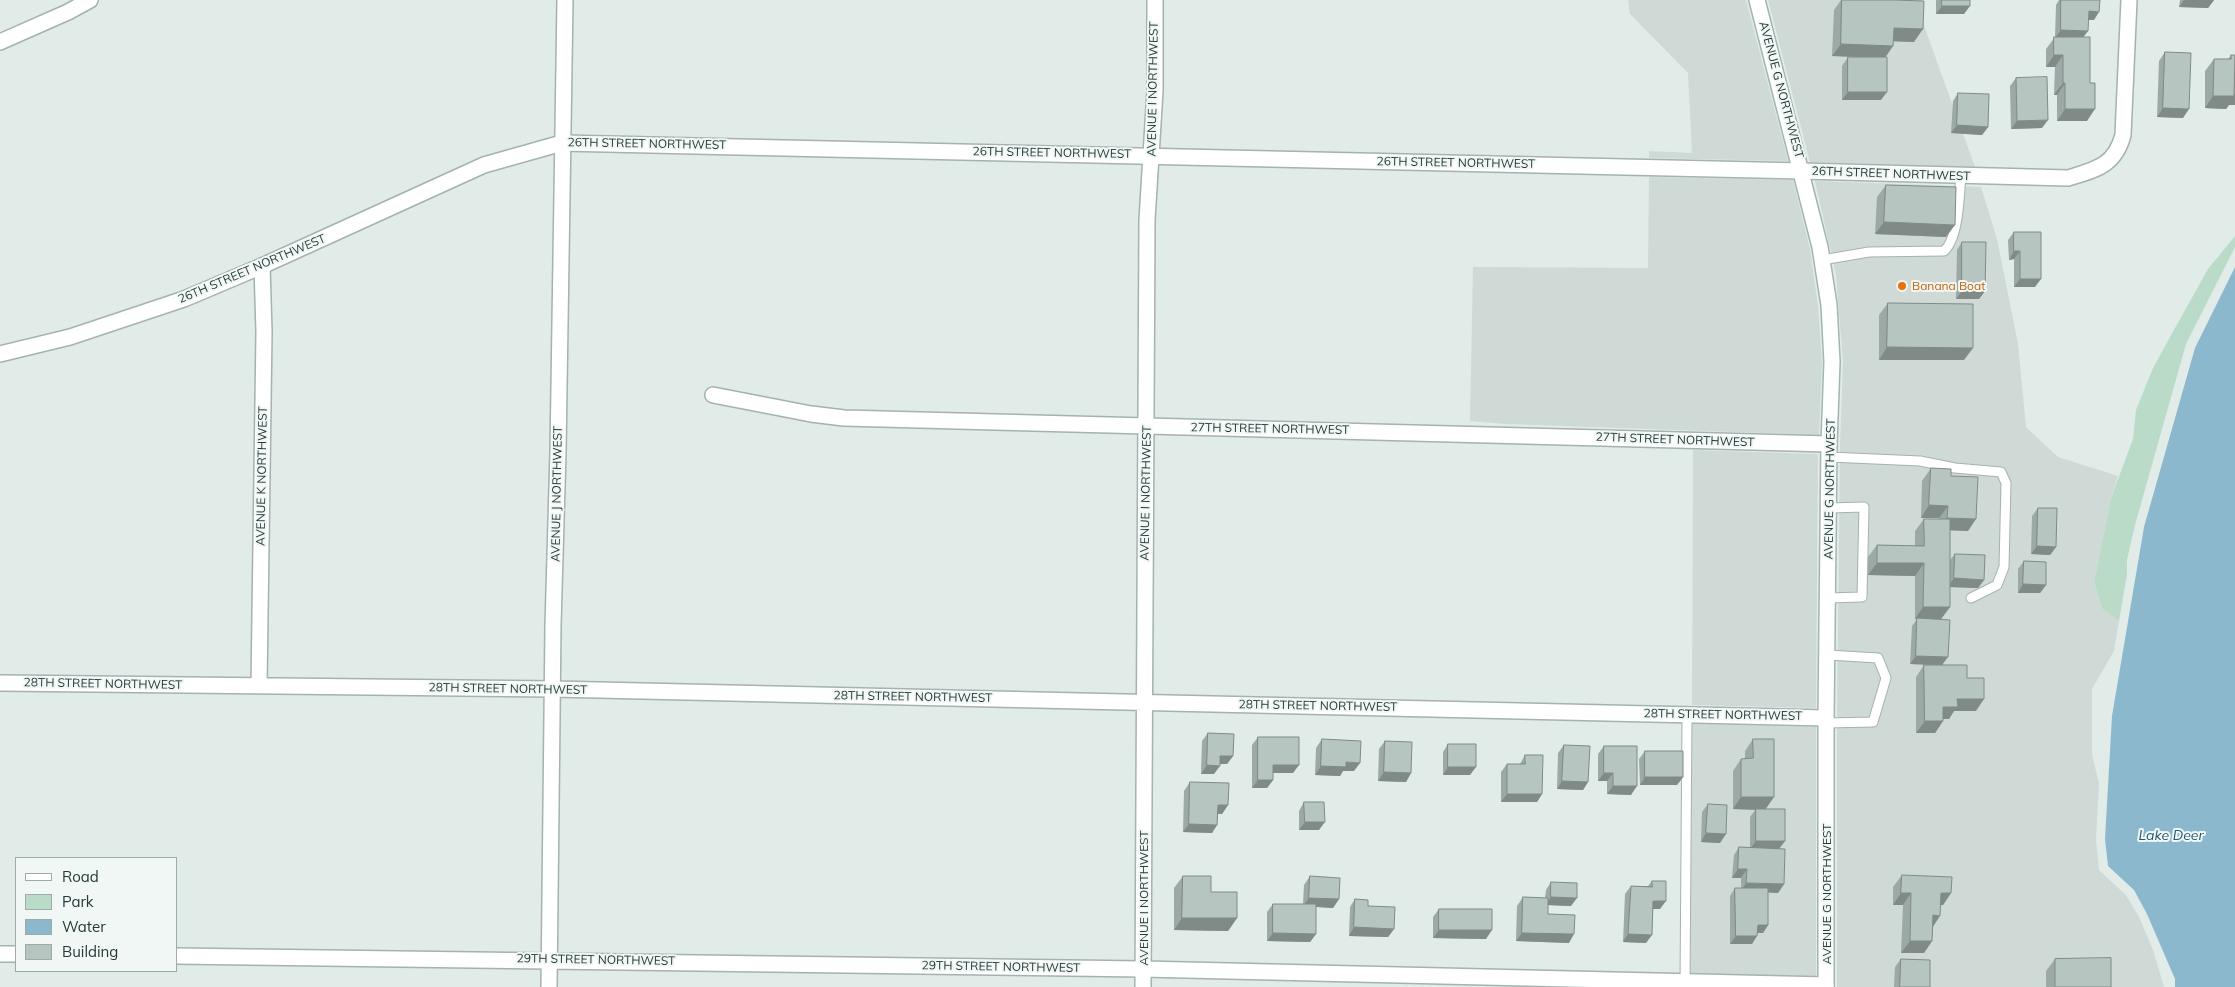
<!DOCTYPE html>
<style>
body{margin:0}
#map{position:relative;width:2235px;height:987px;overflow:hidden;background:#e1ebe8;font-family:Mulish,sans-serif}
canvas{display:block}
.legend{position:absolute;left:15px;top:857px;width:162px;height:115px;box-sizing:border-box;background:#f1f7f5;border:1px solid #9faba9;margin:0;padding:6px 9px;list-style:none;font-size:15px;color:#233a38}
.legend li{display:flex;align-items:center;gap:10px;height:25px}
.legend b{width:25px;border:1px solid #9faba9}
</style>
<div id="map">
<canvas width="2235" height="987"></canvas>
<ul class="legend">
<li><b style="height:6px;background:#fff"></b>Road</li>
<li><b style="height:14px;background:#bbdbc9"></b>Park</li>
<li><b style="height:14px;background:#8cb8cd"></b>Water</li>
<li><b style="height:14px;background:#b7c5c1"></b>Building</li>
</ul>
</div>
<script>
const c = document.querySelector('canvas').getContext('2d');
c.lineJoin = 'round';
function fill(path, color) { c.fillStyle = color; c.fill(path, 'evenodd'); }
function stroke(path, color, width, dash) { c.strokeStyle = color; c.lineWidth = width; c.lineCap = dash ? 'butt' : 'round'; c.setLineDash(dash || []); c.stroke(path); }
function drawText(font, color, halo, rows, align = 'center') {
  c.font = font + ' Mulish,sans-serif'; c.lineWidth = 4; c.setLineDash([]); c.textBaseline = 'middle'; c.strokeStyle = halo; c.fillStyle = color; for (const [text, x, y, turn = 0] of rows) {
    c.save(); c.translate(x, y); c.rotate((+turn || 0) * Math.PI / 180); c.textAlign = isNaN(turn) ? turn : align; if (halo) c.strokeText(text, 0, 0); c.fillText(text, 0, 0); c.restore();
  }
}
const built = new Path2D(`
 M1628 0H1746L1788 161 1649 158V151L1692 153 1688 73 1630 14Z
 M1768 0H1922V20L1975 167 1810 162Z
 M1649 177 1793 180 1810 249 1818 306 1822 363 1819 435 1506 424 1470 421 1473 267 1648 268Z
 M1815 181 1981 187 1997 239 2018 344 2026 427 2058 457 2118 476 2111 498 2094 582 2102 609 2119 621 2114 651 2092 689V754L2099 784 2096 839 2099 870 2126 895 2139 917 2153 950 2164 987H1837V718L1840 445 1843 362 1836 275Z
 M1693 450 1818 454 1816 708 1692 705Z
 M1692 724 1816 727V976L1690 974Z`);
const green = new Path2D(`
 M2235 236V247L2186 344 2135 525 2127 560V574L2119 621 2102 609 2094 582 2111 498 2133 439 2136 410 2153 368 2175 328 2208 269Z`);
const water = new Path2D(`
 M2235 267V987H2175V979L2147 914 2134 890 2108 866 2105 839 2112 716 2144 527 2195 348Z`);
const service = new Path2D(`
 M1822 260 1869 252 1944 251C1959 238 1959 195 1961 176
 M1829 457 1920 461 1955 468 2001 472 2006 483 2004 567 1997 585 1971 598
 M1829 598 1862 597 1864 507 1829 508
 M1826 723 1873 722 1886 678 1878 658 1828 655
 M1685 984 1687 715`);
const minor = new Path2D(`
 M0 42 68 12 90 0
 M1802 171 2068 178C2095 170 2115 166 2123 135L2129 0
 M713 395 811 414 844 418 1829 444
 M0 683 554 689 1826 718
 M259 686 264 332 262 266
 M0 954H16
 M176 956 1143 969 1826 985
 M549 987 553 625 558 452 565 0
 M1143 987 1147 220 1155 91V0`);
const tertiary = new Path2D(`
 M0 354 70 337 184 299 262 266 484 165 562 143 1802 171`);
const secondary = new Path2D(`
 M1757 0 1820 247 1829 305 1832 362 1829 444 1826 718V987`);
const wall = new Path2D(`
 M1841 0H1894L1914 42 1893 41 1885 57 1881 100H1842V66L1848 57H1858L1832 56 1834 10Z
 M1936 0H1970L1964 14H1936Z
 M2059 0H2100L2094 20H2088L2083 37 2087 121H2057V95H2054L2055 67H2046V49L2055 37 2056 5Z
 M2180 0H2214L2208 8 2179 7Z
 M2165 52 2183 118 2157 117 2159 61Z
 M2231 55H2235V105H2229L2226 109 2205 108V71L2214 59H2228Z
 M2016 78 2042 128 2011 129 2010 86Z
 M1958 93 1988 127 1982 135 1951 133 1953 101Z
 M1886 185 1946 237 1875 234 1877 197Z
 M2014 232 2035 287H2014V259L2009 260 2008 240Z
 M1962 242 1985 291 1979 299H1956L1957 250Z
 M1888 303 1964 360H1879V315Z
 M1931 468 1951 476 1968 531 1950 530V560L1955 554 1984 580 1978 588 1950 587V607L1941 619 1943 665 1967 678 1976 711H1954L1949 719H1943V721L1935 733H1916V677L1924 665H1928L1910 664 1912 626 1917 619H1915V576L1868 575V557L1877 545 1915 546V531L1924 519H1939V518H1921L1922 481Z
 M2038 508 2056 547 2050 555 2031 554 2032 516Z
 M2024 561 2046 585 2040 593H2018V569Z
 M1208 733 1233 756 1227 764H1220L1214 774H1201L1202 741Z
 M1258 737 1293 773H1273V780L1267 788H1252V745Z
 M1322 739 1354 771H1343L1340 776 1315 775 1316 748Z
 M1753 739 1766 809 1785 841 1779 848 1784 884 1778 893 1768 892V925L1763 933H1757L1752 944H1730V896L1735 888H1741V878H1732L1734 855 1739 847H1750V817L1755 810 1733 809V771L1741 759H1745V751Z
 M1385 741 1411 773 1406 782 1378 781 1379 749Z
 M1448 744 1470 775H1443V752Z
 M1564 745 1588 782 1583 790 1557 789 1558 753Z
 M1604 746 1631 795 1607 794V781H1598V754Z
 M1645 751 1683 777 1677 785H1640L1639 759Z
 M1525 755 1542 794 1537 802H1501V772L1507 764H1520Z
 M1190 782 1228 805 1222 814H1218L1217 825 1212 833 1183 832 1184 791Z
 M1304 802 1319 830H1299V811Z
 M1708 804 1720 843 1701 842 1702 812Z
 M1902 875 1951 893 1943 905H1941L1933 927 1932 941 1924 953H1901L1903 905H1893V887Z
 M1183 876 1211 892 1237 918 1228 931 1174 930V888Z
 M1310 876 1339 899 1333 908 1316 907V934L1310 942 1267 941V912L1273 904H1303L1304 885Z
 M1652 881 1660 909H1653L1646 943 1623 942 1625 894 1631 886H1648Z
 M1551 882 1571 906 1548 905V914L1569 943 1516 941 1517 906 1523 897 1545 898 1546 890Z
 M1355 899 1368 906 1394 929 1388 937 1349 936 1350 907Z
 M1439 909 1486 939 1433 938V917Z
 M1901 959 1930 987H1894L1895 967Z
 M2055 959 2111 987H2046V971Z`);
const shadedWall = new Path2D(`
 M2184 0H2214L2208 8 2179 7Z
 M1942 6H1970L1964 14H1936Z
 M2089 11 2099 12 2094 20H2083Z
 M1894 28 1923 29 1914 42 1885 41Z
 M2061 30 2088 31 2082 39 2055 38Z
 M1841 44 1893 46 1885 58 1832 56Z
 M2054 55H2063L2055 67H2046Z
 M2063 83H2065L2057 95H2054Z
 M1848 92H1887L1881 100H1842Z
 M2235 93V105H2229L2226 109 2205 108 2213 96Z
 M2163 108 2189 109 2183 118 2157 117Z
 M2065 109H2095L2087 121H2057Z
 M2048 120 2042 128 2011 129 2017 121Z
 M1957 125 1988 127 1982 135 1951 133Z
 M1884 222 1955 225 1946 237 1875 234Z
 M2014 251H2020L2014 259 2009 260Z
 M2020 279H2041L2035 287H2014Z
 M1962 291H1985L1979 299H1956Z
 M1887 347 1973 348 1964 360H1879Z
 M1929 505 1948 506 1939 518H1921Z
 M1947 518 1976 519 1968 531 1939 530Z
 M2037 546 2056 547 2050 555 2031 554Z
 M1877 563H1924L1915 576 1868 575Z
 M1954 578 1984 580 1978 588 1948 587Z
 M2023 584 2046 585 2040 593H2018Z
 M1923 607H1950L1941 619H1915Z
 M1916 656 1948 657 1942 665 1910 664Z
 M1957 699H1984L1976 711H1954L1949 719H1935L1943 707Z
 M1925 721H1943L1935 733H1916Z
 M1220 756H1233L1227 764H1215Z
 M1346 762 1360 763 1354 771H1343L1340 776 1315 775 1321 766Z
 M1207 765 1220 766 1214 774H1201Z
 M1273 765H1299L1293 773H1268Z
 M1448 767H1476L1470 775H1443Z
 M1384 772 1411 773 1406 782 1378 781Z
 M1604 773H1613L1607 781H1598Z
 M1645 777H1683L1677 785H1640Z
 M1258 780H1273L1267 788H1252Z
 M1562 781 1588 782 1583 790 1557 789Z
 M1613 786H1637L1631 795 1607 794Z
 M1507 794H1542L1537 802H1501Z
 M1741 797H1774L1765 810 1733 809Z
 M1218 805H1228L1222 814 1212 813Z
 M1305 822H1325L1319 830H1299Z
 M1189 824 1217 825 1212 833 1183 832Z
 M1706 833 1726 834 1720 843 1701 842Z
 M1756 841H1785L1779 849H1750Z
 M1738 869H1747L1741 878H1732Z
 M1746 883 1784 884 1778 893 1741 891Z
 M1901 893H1911L1903 905H1893Z
 M1941 893H1951L1943 905H1933Z
 M1551 897 1577 898 1571 906 1545 905Z
 M1309 898 1339 899 1333 908 1303 906Z
 M1653 901H1666L1660 909H1647Z
 M1933 915 1940 916 1932 928Z
 M1182 918H1237L1228 931 1174 930Z
 M1758 925H1768L1763 933H1752Z
 M1354 927 1394 929 1388 937 1349 936Z
 M1439 930H1492L1486 939 1433 938Z
 M1273 933 1316 934 1310 942 1267 941Z
 M1522 933 1574 934 1569 943 1516 941Z
 M1628 934 1652 935 1646 943 1623 942Z
 M1736 936H1757L1752 944H1730Z
 M1910 941H1932L1924 953H1901Z`);
const building = new Path2D(`
 M1842 0H1894L1924 1 1923 29 1894 28 1893 46 1841 44Z
 M1942 0H1970V6H1942Z
 M2061 0H2100L2099 12 2089 11 2088 31 2061 30Z
 M2054 37H2090V83H2095V109H2065V83H2063V55H2054Z
 M2165 52 2191 53 2189 109 2163 108Z
 M2231 55H2235L2234 96H2213L2214 59H2231Z
 M1848 57H1887V92H1848Z
 M2047 77 2048 120 2017 121 2016 78Z
 M1958 93 1989 94 1988 127 1957 125Z
 M1886 185 1956 187 1955 225 1884 222Z
 M2014 232H2041V279H2020V251H2014Z
 M1962 242H1986L1985 291H1962Z
 M1888 303 1973 304V348L1887 347Z
 M1931 468 1951 469V476L1978 477 1976 519 1947 518 1948 506 1929 505Z
 M2038 508H2057L2056 547 2037 546Z
 M1924 519H1950V607H1923L1924 563H1877V545L1924 546Z
 M1955 554 1985 555 1984 580 1954 578Z
 M2024 561 2046 562V585L2023 584Z
 M1917 618 1950 620 1948 657 1916 656Z
 M1924 665H1967V678H1984V699H1957L1958 707H1943V721H1925Z
 M1208 733 1234 734 1233 756H1220V766L1207 765Z
 M1258 737H1299V765H1273V780H1258Z
 M1322 739 1361 741 1360 763 1346 762V767L1321 766Z
 M1753 739H1774V797H1741V759L1753 758Z
 M1385 741 1412 742 1411 773 1384 772Z
 M1448 744H1476V767H1448Z
 M1564 745 1590 746 1588 782 1562 781Z
 M1604 746H1637V786H1613V773H1604Z
 M1645 751H1683V777H1645Z
 M1525 755H1543L1542 794H1507V764H1525Z
 M1190 782 1229 783 1228 805H1218L1217 825 1189 824Z
 M1304 802H1324L1325 822H1305Z
 M1708 804 1727 805 1726 834 1706 833Z
 M1756 809H1785V841H1756Z
 M1739 847 1785 849 1784 884 1746 883 1747 869H1738Z
 M1902 875 1952 877 1951 893H1941L1940 916 1933 915 1932 941H1910L1911 893H1901Z
 M1183 876H1211V892H1237V918H1182Z
 M1310 876 1340 878 1339 899 1309 898Z
 M1652 881H1666V901H1653L1652 935 1628 934 1631 886 1652 887Z
 M1551 882 1577 883V898L1551 897Z
 M1735 888H1768V925H1758L1757 936H1736Z
 M1523 897 1548 898V914L1575 915 1574 934 1522 933Z
 M1355 899 1368 900V906L1395 907 1394 929 1354 927Z
 M1273 904H1316V934L1273 933Z
 M1439 909H1492V930H1439Z
 M2111 958V987H2055V959Z
 M1901 959 1930 960V987H1900Z`);
const markers = [
 [1902,286,5,"#e8710a"]
];
const streetNames = [
 ["AVENUE I NORTHWEST",1153,89,-89],
 ["AVENUE G NORTHWEST",1781,90,75],
 ["26TH STREET NORTHWEST",647,144,1],
 ["26TH STREET NORTHWEST",1052,153,1],
 ["26TH STREET NORTHWEST",1456,163,1],
 ["26TH STREET NORTHWEST",1891,174,2],
 ["26TH STREET NORTHWEST",252,269,-23],
 ["27TH STREET NORTHWEST",1270,429,1],
 ["27TH STREET NORTHWEST",1675,440,2],
 ["AVENUE K NORTHWEST",262,476,-89],
 ["AVENUE G NORTHWEST",1830,489,-89],
 ["AVENUE I NORTHWEST",1146,493,-89],
 ["AVENUE J NORTHWEST",557,494,-89],
 ["28TH STREET NORTHWEST",103,684,1],
 ["28TH STREET NORTHWEST",508,689,1],
 ["28TH STREET NORTHWEST",913,697,1],
 ["28TH STREET NORTHWEST",1318,706,1],
 ["28TH STREET NORTHWEST",1723,715,1],
 ["AVENUE G NORTHWEST",1827,894,-90],
 ["AVENUE I NORTHWEST",1144,898,-90],
 ["29TH STREET NORTHWEST",596,960,1],
 ["29TH STREET NORTHWEST",1001,967,1]
];
const foodNames = [
 ["Banana Boat",1912,286]
];
const waterNames = [
 ["Lake Deer",2171,836]
];
fill(built, '#cfdad7');
fill(green, '#bbdbc9');
fill(water, '#8cb8cd');
stroke(service, '#a4b2b0', 11);
stroke(minor, '#a4b2b0', 18);
stroke(tertiary, '#a4b2b0', 18);
stroke(secondary, '#a1b6b2', 18);
stroke(service, '#fff', 9);
stroke(minor, '#fff', 15);
stroke(tertiary, '#fff', 15);
stroke(secondary, '#fff', 15);
fill(wall, '#9da9a6');
fill(shadedWall, '#808a87');
fill(building, '#b7c5c1');
stroke(building, '#808a87', 1);
for (const [x, y, r, color] of markers) { const dot = new Path2D(); dot.arc(x, y, r, 0, 2 * Math.PI); c.fillStyle = color; c.fill(dot); stroke(dot, '#f1f7f5', 2); }
drawText('12px', '#233a38', '#f1f7f5', streetNames);
drawText('12px', '#c56008', '#f1f7f5', foodNames, 'left');
drawText('italic 14px', '#215772', '#f1f7f5', waterNames);
</script>
